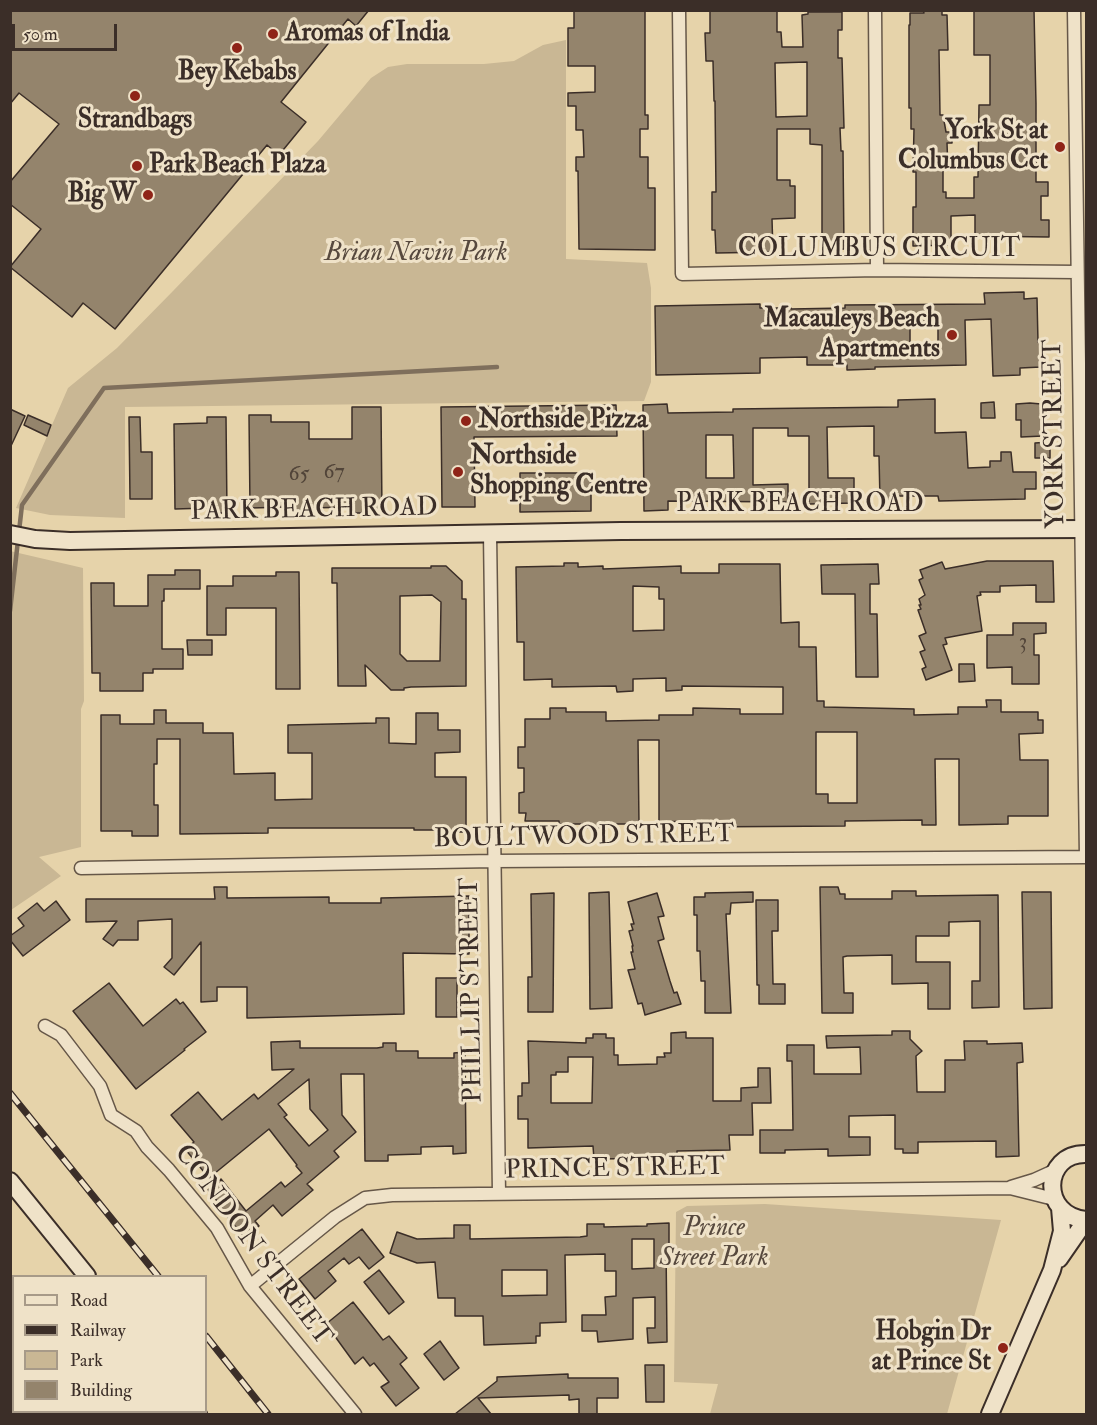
<!DOCTYPE html>
<style>
body{margin:0}
#map{position:relative;width:1097px;height:1425px;overflow:hidden;background:#e6d3aa;font-family:"IM FELL Double Pica",serif}
canvas{display:block}
.frame{position:absolute;inset:0;border:12px solid #3b2e28;pointer-events:none}
.legend{position:absolute;left:12px;top:1275px;width:195px;height:138px;box-sizing:border-box;background:#efe2c8;border:2px solid #a79a88;margin:0;padding:8px 10px;list-style:none;font-size:18px;color:#3b2e28}
.legend li{display:flex;align-items:center;gap:12px;height:30px}
.legend b{width:30px;border:2px solid #a79a88}
.scale{position:absolute;left:12px;top:24px;width:105px;height:27px;box-sizing:border-box;border:3px solid #3b2e28;border-top:0;padding-left:8px;font-size:18px;line-height:21px;white-space:nowrap;color:#3b2e28;-webkit-text-stroke:4px #efe2c8;paint-order:stroke}
</style>
<div id="map">
<canvas width="1097" height="1425"></canvas>
<div class="frame"></div>
<ul class="legend">
<li><b style="height:8px;background:#efe2c8"></b>Road</li>
<li><b style="height:8px;background:#3b2e28"></b>Railway</li>
<li><b style="height:16px;background:#c9b794"></b>Park</li>
<li><b style="height:16px;background:#94846c"></b>Building</li>
</ul>
<div class="scale">50 m</div>
</div>
<script>
const c = document.querySelector('canvas').getContext('2d');
c.lineJoin = 'round';
function fill(path, color) { c.fillStyle = color; c.fill(path, 'evenodd'); }
function stroke(path, color, width, dash) { c.strokeStyle = color; c.lineWidth = width; c.lineCap = dash ? 'butt' : 'round'; c.setLineDash(dash || []); c.stroke(path); }
function drawText(font, color, halo, rows, align = 'center') {
  c.font = font + ' "IM FELL Double Pica",serif'; c.lineWidth = 6; c.setLineDash([]); c.textBaseline = 'middle'; c.strokeStyle = halo; c.fillStyle = color; for (const [text, x, y, turn = 0] of rows) {
    c.save(); c.translate(x, y); c.rotate((+turn || 0) * Math.PI / 180); c.textAlign = isNaN(turn) ? turn : align; if (halo) c.strokeText(text, 0, 0); c.fillText(text, 0, 0); c.restore();
  }
}
const green = new Path2D(`
 M566 40V259L647 263 651 288V382L644 401 125 407V518L50 515 16 508 68 388 117 348 173 291 318 141 371 78 388 67 407 64H484L514 61 543 45Z
 M10 551 83 568 84 701 81 709V847L39 857 61 876 11 910Z
 M765 1204 1001 1220 947 1414H710L718 1384 674 1382 676 1212 687 1206Z`);
const stream = new Path2D(`
 M10 611 22 505 104 388 497 367`);
const building = new Path2D(`
 M10 10H369L356 26 348 19 281 102 306 122 279 155 267 145 115 329 83 303 72 317 10 267 41 229 10 204V182L59 124 19 93 10 104Z
 M574 10H645V115H648V129H640V157H648V188H655V250L579 249 578 171H576V157H584L583 130H576V106H568V93L595 92V66H568V28H574Z
 M710 10H777V32H781L782 47H803L802 15 808 14V12H842V30H838V58H842L844 128H840L841 151H843L844 249 822 250V145L810 144V129H777V180H790V186H795V218L772 219 773 252 716 253 715 230H712V192H716L715 101H714L713 61H706L705 33H710ZM807 62V116L776 117 775 63Z
 M923 10H942V15H947L948 50H939L940 115H943L946 132H952V143H947L948 170H943V192H946V198H974V177H978L979 105H990V55H974V10H1034L1036 104V182H1048V196H1041V220H1049V237L975 236V215L951 216V245L913 246V207H916V172H913L914 129H911V108H909V25H910V13H924Z
 M1024 292V299L1037 298 1038 342H1040L1041 367 1020 368V375L993 376 991 319 965 320 966 365 875 367V369L847 370V365H807V357L760 358V373L656 375 655 306 760 304V308H791V309L845 308V305L985 304 984 293ZM938 323V346L910 347V324Z
 M935 399V433L966 432 968 468 990 467V461H1001V452H1011L1013 472H1036V489H1025V499L939 501 938 496H898V500H880L879 456H874V426L827 427 828 478H854V503L809 504V436H788V428H753V485L788 484V502L668 501V510L644 511 643 405 667 404 668 413 733 412V409L898 407V400ZM706 435H733L734 478H706Z
 M994 402 995 418H981V403Z
 M1030 403 1041 404 1043 436 1021 437V420H1016V404Z
 M616 405 617 436 474 437 475 507H442L441 407Z
 M352 407H381L382 513H353V507L310 508V510H288V507L250 508 249 415H271V422H309V439H352Z
 M10 409 25 416 10 448Z
 M28 415 51 425 47 436 24 425Z
 M129 417H140L141 452H152V499H130Z
 M207 417H226L227 513H208V508L175 509 174 424 207 423Z
 M1050 442V458H1035V443Z
 M520 473H591V511L520 512Z
 M987 561H1053L1054 602H1036V585L1000 586V592H980L981 595 977 596 982 631 945 638 947 644 943 645 952 670 926 680 922 669 926 667 920 652 925 650 919 636 926 633 918 610 921 609 919 605H921L919 599 925 595 919 580 923 578 920 570 942 562 945 569Z
 M564 563H578V567L603 566V569L681 566V573H719V564H780L781 623 799 622V647H816L817 701H824V707L914 709V715L958 714V707H987L986 700H1001V712H1038V720H1043V733L1019 734 1020 760H1048V816H1008V824L959 825V759H935L936 825H922V820L845 821V826L691 827V821L659 822V740H638L639 824H605V828H587V824H559V821H525L526 813H519V793L524 792V768H518V747H525V719H550V708H566V712H606V721L659 720V715H693V708L740 709V714H783V687L682 686V690L666 691V678L633 679V691L617 692 616 686 552 687V679L524 680V642H517L516 567 564 566ZM633 586 659 587V599H664V630L633 631ZM816 732H857V803H828V794H816Z
 M878 564 879 584H870V614H877L878 677H856L855 594H822L821 565Z
 M431 566H446L462 581V599H466V686L411 687 404 688V690H391L365 665 366 686H338L337 583H332V568H431ZM432 595 441 602 440 661H407L400 654V596Z
 M175 570H200V589H164V601H162V649H183V669H153V673H143V691H100V673H92L91 583H114V606H148V575H175Z
 M276 572H299L300 689H276V608H226V635H207V586H233V576H276Z
 M1013 623H1046V633L1034 634V655H1039V684H1012V667L987 668V635H1013Z
 M187 640H212V655H188Z
 M959 664H974L975 681 959 682Z
 M154 710H166V723H203V733H233L234 774 275 773V800L312 799V753H288V725L376 723V718H389V743L416 744V713H438V730H460V752L435 753V777H466V832H442V830H414V828H268V833L180 834V739H157V764H154V805H158V836H132V831H101V715H120V724H154Z
 M214 887H227V898L329 897V903H381V898L469 896V954L403 953 404 1014 247 1018V987H217V1001L201 1002V942L174 975 164 967 172 958V919L138 921V940H118L113 946 103 939 117 921 86 922V899H215Z
 M820 887H838L840 894H845V899H892V891H916V896L998 895 999 1007 972 1008V981H980V921L949 922V936H916V962H950V1009H928V983L892 984V955L847 956 843 957 844 993H853V1013H822Z
 M609 892 612 1008 590 1009 589 893Z
 M753 892V902L731 903 730 914H726L731 1013H705V981H701L700 951H697V915H694V897H705V893Z
 M1022 892H1051L1052 1008 1024 1009Z
 M554 893 553 1012H528V977H532L531 894Z
 M657 893 664 916 658 917 664 939 658 941 670 981 674 993 677 992 681 1004 645 1015 642 1003 638 1004 628 970 635 969 631 952H633L632 946H633L629 931 633 930 631 924H634L628 902Z
 M756 900H778V931H772L773 984H785V1004H759V985H757Z
 M56 901 70 920 23 956 10 940V936L24 926 18 918 37 903 44 911Z
 M436 978H457V1017H436Z
 M109 983 143 1026 176 999 180 1004 183 1002 206 1032 184 1049 185 1050 136 1089 73 1011Z
 M892 1031H910V1039L922 1051 916 1056 917 1092H945V1060H965L964 1041H987V1044L1022 1043 1023 1062 1017 1063 1019 1156 996 1157V1141L918 1142V1153H903V1149H895V1115L849 1116V1137H870V1155L828 1156V1149L785 1150V1153H760V1130H793L792 1061H787V1045H814V1074H861L860 1047 827 1048 826 1036 892 1035Z
 M686 1032V1038H713V1101H741V1088L758 1087V1068H770L771 1103H752L753 1135H729L730 1150 677 1151V1158L594 1159 593 1146 528 1148V1119H518V1096H522V1083H529L528 1041 586 1043V1038H593V1034H606V1038H614V1055H618V1065L657 1064V1057H665L664 1053H671V1033ZM568 1057H593L592 1103H551V1075H556V1072H568Z
 M300 1041V1048H377L383 1047V1043H396V1051H418V1058H454V1053L465 1052 466 1153 453 1154V1146L421 1147V1154L388 1155V1161H365L364 1074H341L342 1115 356 1132 334 1151 339 1157 307 1184 313 1190 282 1216 273 1205 255 1221 259 1226 245 1238 220 1208 222 1207 208 1190 221 1179 246 1211 281 1182 285 1187 302 1173 296 1166 297 1165 269 1129 209 1178 185 1149 194 1142 171 1115 198 1092 222 1120 254 1094 258 1099 294 1069 272 1070 271 1042ZM309 1079 310 1109 328 1130 309 1146 284 1117 287 1115 278 1104Z
 M669 1223V1245H666L667 1342 648 1343 647 1328H655V1297L633 1298V1339L598 1342 597 1331H582V1315H606L605 1297 616 1296V1271H605V1254L565 1255 566 1322 540 1323V1336H536V1343L484 1345 483 1316H455V1298H438L435 1262 417 1263 390 1253 397 1232 417 1239 454 1238V1225H470V1239L580 1237 587 1236V1224H604V1227L647 1226V1224ZM632 1239H654V1268L632 1269ZM502 1270H547V1295L502 1296Z
 M362 1229 384 1257 369 1269 359 1257 349 1264 344 1258 328 1271 336 1281 315 1299 299 1279Z
 M379 1270 404 1302 389 1314 364 1282Z
 M353 1302 383 1340 389 1336 407 1358 400 1364 419 1388 396 1406 381 1387 389 1382 374 1363 370 1366 363 1357 355 1364 326 1324Z
 M440 1341 459 1368 444 1380 424 1354Z
 M645 1365H664V1402H646Z
 M568 1374V1378H618V1398H597V1414H579V1399L569 1400V1395L478 1398 491 1414H455L497 1381V1377Z`);
const street = new Path2D(`
 M679 10 682 274 877 270 1077 272
 M875 10 877 270
 M1074 10 1086 857
 M490 533 499 1194
 M81 868 494 861 1086 857
 M45 1026 61 1035 100 1086 111 1115 136 1131 147 1147 169 1170 217 1228 250 1286 355 1414
 M1011 1187 1034 1180 1056 1170
 M250 1286 335 1217 365 1198 392 1195 1010 1188 1054 1199
 M30 1414 35 1412`);
const secondary = new Path2D(`
 M10 534 35 539 70 541 621 531 1086 529
 M1086 1154C1042 1153 1040 1216 1086 1220
 M10 1181 87 1276
 M1059 1259 1086 1220
 M195 1412 198 1414
 M990 1414 1052 1270 1062 1231 1060 1208`);
const rail = new Path2D(`
 M10 1093 158 1276
 M206 1336 268 1414`);
const markers = [
 [273,34,6,"#8f2418"],
 [237,48,6,"#8f2418"],
 [135,96,6,"#8f2418"],
 [1060,147,6,"#8f2418"],
 [137,166,6,"#8f2418"],
 [148,195,6,"#8f2418"],
 [952,335,6,"#8f2418"],
 [466,421,6,"#8f2418"],
 [458,472,6,"#8f2418"],
 [1003,1348,6,"#8f2418"]
];
const numberNames = [
 ["67",334,473],
 ["65",299,475],
 ["3",1023,643]
];
const poiNames = [
 ["Aromas of India",285,34],
 ["Bey Kebabs",237,73,"center"],
 ["Strandbags",135,121,"center"],
 ["York St at",1048,132,"right"],
 ["Columbus Cct",1048,162,"right"],
 ["Park Beach Plaza",149,166],
 ["Big W",136,195,"right"],
 ["Macauleys Beach",940,320,"right"],
 ["Apartments",940,350,"right"],
 ["Northside Pizza",478,421],
 ["Northside",470,457],
 ["Shopping Centre",470,487],
 ["Hobgin Dr",991,1333,"right"],
 ["at Prince St",991,1363,"right"]
];
const streetNames = [
 ["COLUMBUS CIRCUIT",879,250],
 ["YORK STREET",1056,434,-91],
 ["PARK BEACH ROAD",800,505],
 ["PARK BEACH ROAD",314,511,-1],
 ["BOULTWOOD STREET",584,838,-1],
 ["PHILLIP STREET",473,990,-91],
 ["PRINCE STREET",615,1170,-1],
 ["CONDON STREET",252,1246,53]
];
const parkNames = [
 ["Brian Navin Park",416,254],
 ["Prince",714,1229],
 ["Street Park",714,1259]
];
fill(green, '#c9b794');
stroke(stream, '#7f6f5c', 4.5);
fill(building, '#94846c');
stroke(building, '#3b2e28', 1.5);
stroke(street, '#665748', 15);
stroke(secondary, '#3b2e28', 20);
stroke(street, '#efe2c8', 12);
stroke(secondary, '#efe2c8', 16);
stroke(rail, '#3b2e28', 7);
stroke(rail, '#efe2c8', 4.5, [14]);
for (const [x, y, r, color] of markers) { const dot = new Path2D(); dot.arc(x, y, r, 0, 2 * Math.PI); c.fillStyle = color; c.fill(dot); stroke(dot, '#efe2c8', 2); }
drawText('22px', '#514439', null, numberNames);
drawText('bold 26px', '#3b2e28', '#efe2c8', poiNames, 'left');
drawText('26px', '#3b2e28', '#efe2c8', streetNames);
drawText('italic 26px', '#57493e', '#efe2c8', parkNames);
</script>
